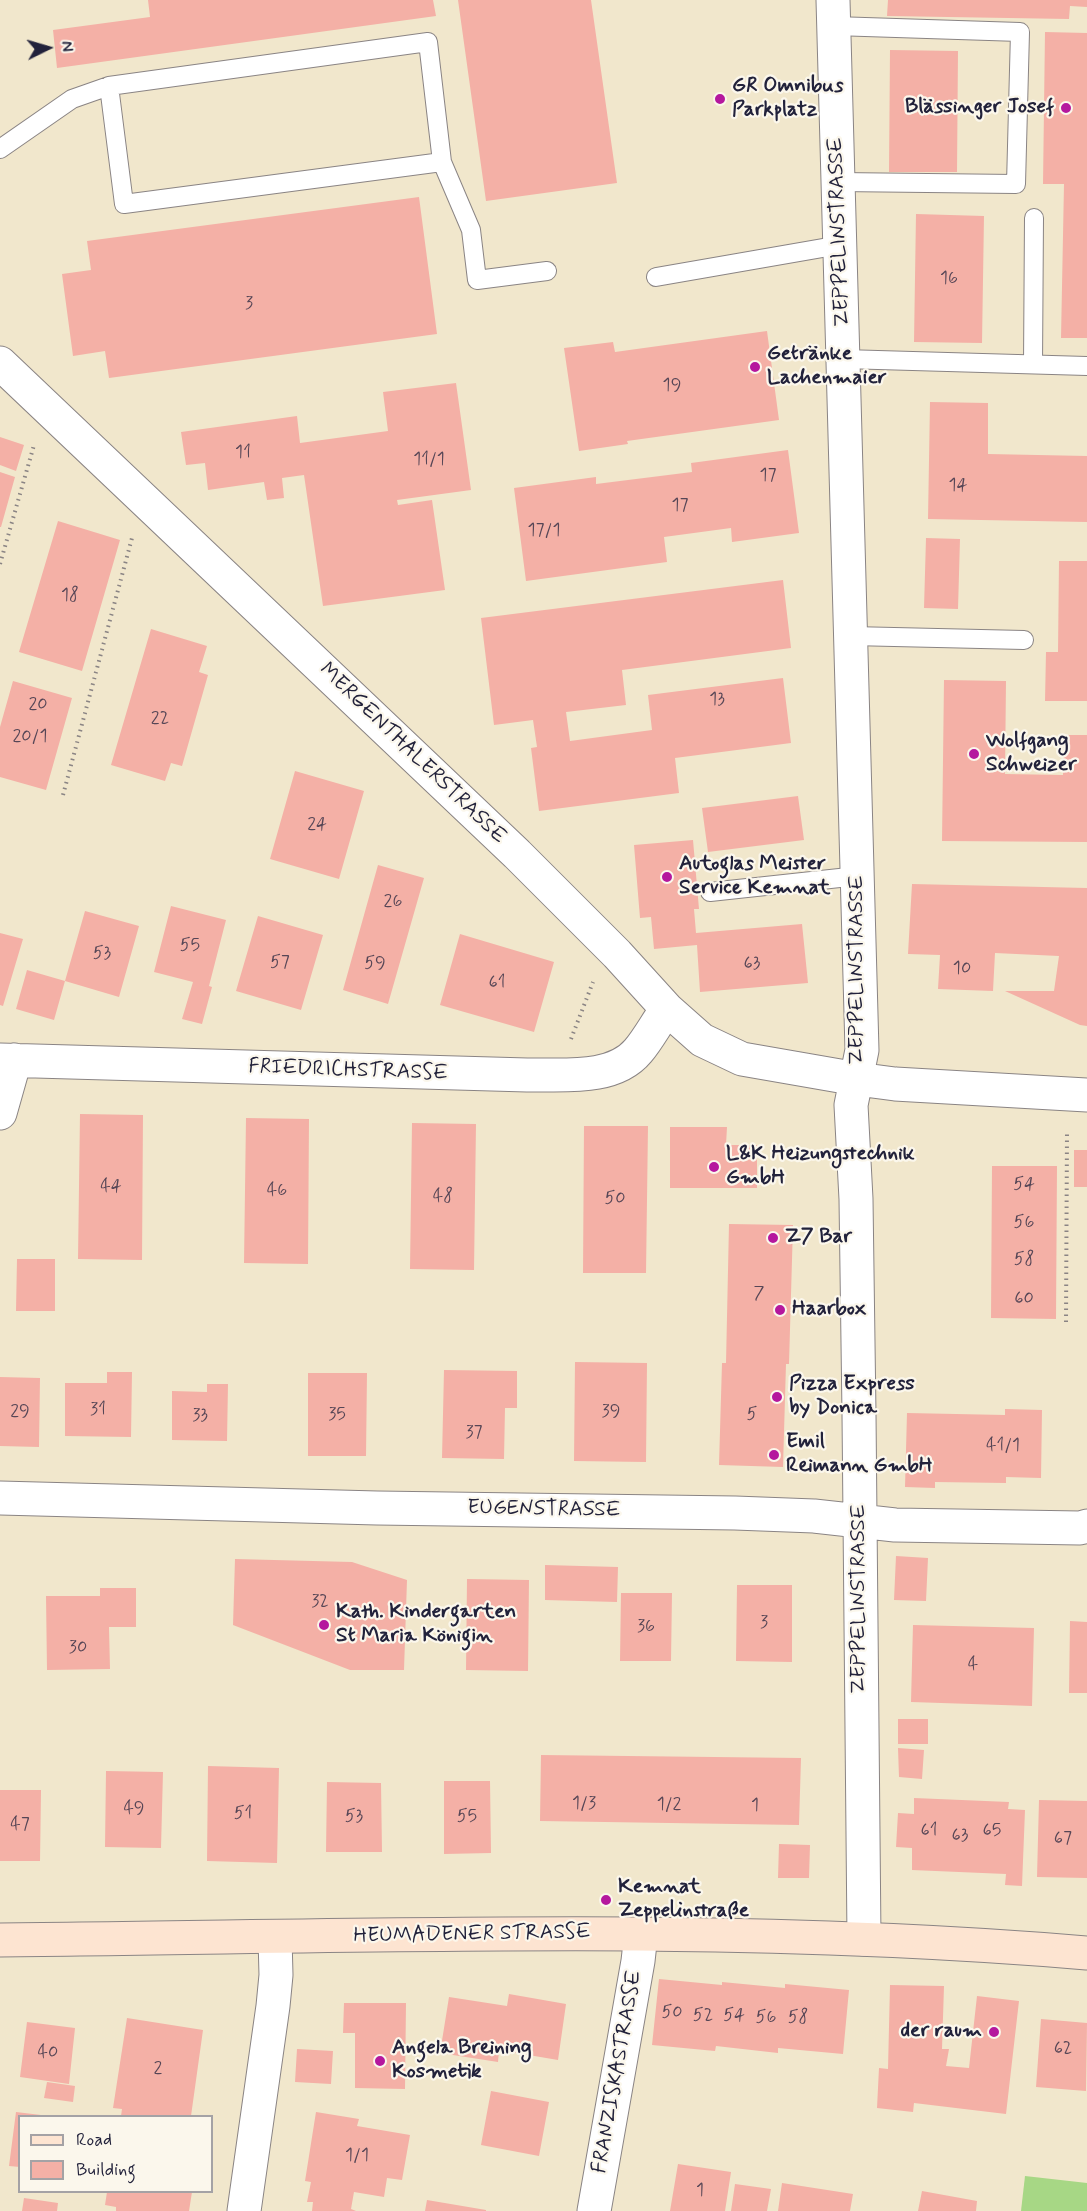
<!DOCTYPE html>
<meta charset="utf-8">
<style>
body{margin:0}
#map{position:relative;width:1087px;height:2211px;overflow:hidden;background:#f1e7cc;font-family:Mynerve,sans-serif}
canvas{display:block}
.legend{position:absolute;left:18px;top:2115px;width:195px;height:78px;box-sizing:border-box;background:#fbf7ec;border:2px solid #a4a2a5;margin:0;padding:8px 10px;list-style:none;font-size:18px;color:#22223b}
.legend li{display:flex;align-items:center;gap:12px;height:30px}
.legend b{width:30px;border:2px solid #a4a2a5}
.north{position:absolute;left:18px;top:18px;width:60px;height:60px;-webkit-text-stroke:4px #fbf7ec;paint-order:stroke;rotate:85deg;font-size:16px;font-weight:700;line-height:24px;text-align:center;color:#22223b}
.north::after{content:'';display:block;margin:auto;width:21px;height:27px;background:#22223b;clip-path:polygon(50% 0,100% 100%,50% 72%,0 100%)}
</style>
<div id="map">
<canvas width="1087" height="2211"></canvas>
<ul class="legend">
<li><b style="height:8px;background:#fde4d1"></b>Road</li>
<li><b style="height:16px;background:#f4b0a6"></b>Building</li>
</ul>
<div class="north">N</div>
</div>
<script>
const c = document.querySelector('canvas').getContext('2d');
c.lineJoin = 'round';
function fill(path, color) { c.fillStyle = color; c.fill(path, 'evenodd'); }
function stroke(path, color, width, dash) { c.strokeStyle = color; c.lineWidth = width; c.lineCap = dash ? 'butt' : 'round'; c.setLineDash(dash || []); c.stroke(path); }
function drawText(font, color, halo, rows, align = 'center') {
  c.font = font + ' Mynerve,sans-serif'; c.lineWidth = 4.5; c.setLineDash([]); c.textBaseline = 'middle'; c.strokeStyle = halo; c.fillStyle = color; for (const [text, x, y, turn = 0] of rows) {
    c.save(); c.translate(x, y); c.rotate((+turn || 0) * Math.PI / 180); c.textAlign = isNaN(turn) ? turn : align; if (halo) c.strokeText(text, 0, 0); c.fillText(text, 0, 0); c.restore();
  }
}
const green = new Path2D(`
 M1025 2176 1087 2183V2211H1021Z`);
const building = new Path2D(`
 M148 0H433L436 16 57 68 53 30 150 17Z
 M458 0H591L617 183 486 201Z
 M888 0H1087V7L1070 6 1069 19 887 16Z
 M1045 32 1087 33V338H1061L1064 184H1043Z
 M890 50 958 51 957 172H889Z
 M419 197 437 334 109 378 105 351 73 356 62 274 91 270 87 241Z
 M916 214 984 216 982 343 914 342Z
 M767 331 779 420 627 441 628 444 579 451 564 348 613 342 615 352Z
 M456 383 471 490 397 500 398 505 432 500 445 590 323 606 304 475 282 478 284 498 267 500 264 482 208 490 205 463 186 465 181 432 297 416 300 443 388 431 383 392Z
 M930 402 988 403V454L1087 456V522L928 519Z
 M0 437 24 445 16 471 0 465Z
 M788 450 799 533 732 542 731 528 664 537 667 562 526 581 514 488 596 477V484L692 472 691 463Z
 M0 472 15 477 1 527H0Z
 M58 521 120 540 82 671 19 652Z
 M926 538 960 539 958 609 924 608Z
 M1059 561H1087V701H1045L1046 652H1058Z
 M783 580 791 648 622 670 626 705 566 712 570 741 652 730 648 695 783 678 791 743 675 758 679 793 539 811 531 748 537 747 533 720 494 725 481 618Z
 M151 629 207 646 199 672 208 675 182 766 171 763 165 781 111 765Z
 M944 680 1006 681 1005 774 1063 775 1064 735H1087V842L942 841Z
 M13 681 72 698 46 790 0 777V727Z
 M295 771 364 791 339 879 270 859Z
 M798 796 804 840 708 852 702 808Z
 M693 840 699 909H694L696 933 802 924 808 983 700 992 697 945 654 949 651 917 640 918 634 845Z
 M378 865 424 878 388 1004 343 990Z
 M912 884 1087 888V1026L1080 1025 1005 991H1054L1059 956 995 953 993 991 938 989 940 955 908 954Z
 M171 906 226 920 209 986 212 987 202 1024 182 1019 193 982 154 972Z
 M85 911 139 926 119 997 65 981Z
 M258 916 323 935 301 1010 236 991Z
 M0 933 23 939 3 1006 0 1005Z
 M460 934 554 962 534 1032 440 1005Z
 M27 970 65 981 54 1020 16 1009Z
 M80 1114 143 1115 142 1260 78 1259Z
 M246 1118 309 1119 308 1264 244 1263Z
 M412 1123 476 1124 474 1270 410 1269Z
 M584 1126H648L646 1273H583Z
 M670 1127H727L726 1145H757V1188H670Z
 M1074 1150H1087V1187H1074Z
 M992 1166H1057L1056 1319 991 1318Z
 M729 1224 793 1225 789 1364H786L783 1467 719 1465 722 1363H726Z
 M17 1259H55V1311H16Z
 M575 1362 647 1363 646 1462 574 1461Z
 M444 1370 517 1371V1408H505L504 1459 442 1458Z
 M107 1372H132L131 1437 65 1436V1383H107Z
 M308 1373H367L366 1456H308Z
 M0 1377 40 1378 39 1447 0 1446Z
 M207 1384H228L227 1441 172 1440V1391L207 1392Z
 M1005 1409 1042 1410 1041 1478 1006 1477V1483L935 1482V1488L905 1487 907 1413 1005 1415Z
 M896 1556 928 1558 926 1601 894 1600Z
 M235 1559 352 1562 407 1580 404 1670H350L233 1625Z
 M545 1565 618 1567 617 1602 545 1600Z
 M467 1579 529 1580 528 1671 466 1670Z
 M737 1585H792V1662L736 1661Z
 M100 1588H136V1627H109L110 1669 47 1670 46 1596H100Z
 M621 1593H672L671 1661H620Z
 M1070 1621 1087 1622V1693H1069Z
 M913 1625 1034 1628 1032 1706 911 1702Z
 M898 1719H928V1744H898Z
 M898 1748 924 1750 922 1779 899 1777Z
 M541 1755 801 1758 799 1825 540 1821Z
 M208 1766 279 1768 277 1863 207 1861Z
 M106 1771 163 1772 161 1848 105 1847Z
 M444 1781H490L491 1853 444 1854Z
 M327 1782 381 1783 382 1852H326Z
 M0 1790H41L40 1861H0Z
 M914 1798 1009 1802 1008 1809 1025 1810 1022 1886 1005 1885 1006 1874 912 1870V1848L896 1847 898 1813 914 1814Z
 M1039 1800 1087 1801V1878L1037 1877Z
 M779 1844 810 1845 809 1878H778Z
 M659 1979 722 1985V1982L785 1988V1984L849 1990 843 2054 778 2048V2053L716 2046 715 2051 652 2045Z
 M890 1985 944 1986 942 2049H949L946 2066 969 2068 977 1996 1019 2001 1006 2114 914 2103 913 2112 877 2108 879 2068 888 2069Z
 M509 1994 566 2004 558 2060 499 2050 498 2062 440 2053 449 1997 507 2006Z
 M344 2003H406L405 2089 355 2088V2033H343Z
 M127 2018 203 2030 191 2116H121L122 2109 113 2108Z
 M1041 2019 1087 2023 1086 2091 1036 2087Z
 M27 2022 75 2028 69 2084 20 2077Z
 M297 2049 333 2051 331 2084 295 2082Z
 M47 2082 75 2086 73 2102 44 2098Z
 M491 2091 549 2102 539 2156 481 2145Z
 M16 2112 41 2115 20 2116V2167L9 2166Z
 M316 2112 359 2119 357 2126 410 2135 402 2180 387 2178 384 2197 354 2192 351 2209 356 2211H312L313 2202H307L311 2182 305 2181Z
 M678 2164 731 2172 725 2211H670Z
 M782 2183 853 2194 850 2211H778Z
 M735 2184 771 2189 767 2211H731Z
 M922 2191 977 2201 976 2211H918Z
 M107 2192H192L189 2211H116V2207L105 2205Z
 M24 2198 58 2203 57 2211H22Z
 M427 2200 486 2210V2211H425Z`);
const path = new Path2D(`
 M0 564 34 445
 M63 795 132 538
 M571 1039 593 982
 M1066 1322 1067 1131`);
const service = new Path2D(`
 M834 26 1020 32 1016 184 838 182
 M0 149 72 99 109 86 428 42 442 162 124 204 109 86
 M442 162 471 230 477 280 547 271
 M656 277 840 245
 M843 359 1087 366
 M1033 364 1034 218
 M851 636 1024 640
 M710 892 858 876`);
const minor = new Path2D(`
 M833 0 862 1050 851 1105 856 1199 859 1414 864 1939
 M0 363 517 854 617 954 667 1009 702 1040 742 1059 857 1079 895 1084 1087 1095
 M0 1060 527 1075C562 1074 613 1081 638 1051 649 1038 657 1022 667 1009
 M0 1113 15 1060
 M0 1498 377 1508 735 1513 814 1516 895 1525 1080 1528 1087 1526
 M244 2211 273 2006 276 1975 275 1938
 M594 2211 638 1961 641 1934`);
const secondary = new Path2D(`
 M0 1940C362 1937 726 1922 1087 1953`);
const markers = [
 [720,99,6,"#b5179e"],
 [1066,108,6,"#b5179e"],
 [755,367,6,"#b5179e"],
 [974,754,6,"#b5179e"],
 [667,877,6,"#b5179e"],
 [714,1167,6,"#b5179e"],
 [773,1238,6,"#b5179e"],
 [780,1310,6,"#b5179e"],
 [777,1397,6,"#b5179e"],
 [774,1455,6,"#b5179e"],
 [324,1625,6,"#b5179e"],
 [606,1900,6,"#b5179e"],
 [994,2032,6,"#b5179e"],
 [380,2061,6,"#b5179e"]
];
const numberNames = [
 ["16",949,279],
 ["3",249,304],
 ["19",672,386],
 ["11",243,453],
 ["11/1",429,460],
 ["17",768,476],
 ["14",958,486],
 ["17",680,506],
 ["17/1",544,531],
 ["18",70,596],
 ["13",717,700],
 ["20",38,705],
 ["22",160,719],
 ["20/1",30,737],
 ["24",317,825],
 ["26",393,902],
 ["55",190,946],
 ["53",102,954],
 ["57",280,963],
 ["59",375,964],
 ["63",752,964],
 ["10",962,969],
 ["61",497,983],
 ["54",1024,1185],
 ["44",111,1187],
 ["46",277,1191],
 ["48",443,1197],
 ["50",615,1199],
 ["56",1024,1223],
 ["58",1024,1260],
 ["7",759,1294],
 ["60",1024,1299],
 ["31",98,1410],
 ["29",20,1412],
 ["39",611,1412],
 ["35",337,1415],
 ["5",752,1415],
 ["33",200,1416],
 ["37",474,1433],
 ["41/1",1003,1446],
 ["32",320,1602],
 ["3",764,1623],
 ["36",646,1627],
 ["30",78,1648],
 ["4",973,1665],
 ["1/3",584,1804],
 ["1/2",669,1805],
 ["1",755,1806],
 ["49",134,1809],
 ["51",243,1814],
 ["53",354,1817],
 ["55",467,1817],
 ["47",20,1825],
 ["61",929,1831],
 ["65",992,1831],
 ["63",960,1836],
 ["67",1063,1839],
 ["50",672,2013],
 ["52",703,2016],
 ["54",734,2016],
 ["56",766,2018],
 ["58",798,2018],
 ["62",1063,2049],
 ["40",48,2053],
 ["2",158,2069],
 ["1/1",357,2156],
 ["1",700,2191]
];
const poiNames = [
 ["GR Omnibus",732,87],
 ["Parkplatz",732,111],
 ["Blässinger Josef",1054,108,"right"],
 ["Getränke",767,355],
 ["Lachenmaier",767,379],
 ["Wolfgang",986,742],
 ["Schweizer",986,766],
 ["Autoglas Meister",679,865],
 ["Service Kemnat",679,889],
 ["L&K Heizungstechnik",726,1155],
 ["GmbH",726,1179],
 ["Z7 Bar",785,1238],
 ["Haarbox",792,1310],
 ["Pizza Express",789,1385],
 ["by Donica",789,1409],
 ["Emil",786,1443],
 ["Reimann GmbH",786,1467],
 ["Kath. Kindergarten",336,1613],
 ["St Maria Königin",336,1637],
 ["Kemnat",618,1888],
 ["Zeppelinstraße",618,1912],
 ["der raum",982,2032,"right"],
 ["Angela Breining",392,2049],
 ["Kosmetik",392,2073]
];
const streetNames = [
 ["ZEPPELINSTRASSE",840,232,-92],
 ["MERGENTHALERSTRASSE",412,754,44],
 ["ZEPPELINSTRASSE",858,970,-90],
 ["FRIEDRICHSTRASSE",348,1071,2],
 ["EUGENSTRASSE",544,1510,1],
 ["ZEPPELINSTRASSE",860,1599,-90],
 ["HEUMADENER STRASSE",472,1935,-1],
 ["FRANZISKASTRASSE",618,2072,-80]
];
fill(green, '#a7d785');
fill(building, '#f4b0a6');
stroke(service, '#8a8484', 20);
stroke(minor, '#8a8484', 35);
stroke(secondary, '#8a8484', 35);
stroke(path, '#8a8484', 4, [1.5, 4.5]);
stroke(service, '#fff', 18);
stroke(minor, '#fff', 33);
stroke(secondary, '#fde4d1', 33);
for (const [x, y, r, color] of markers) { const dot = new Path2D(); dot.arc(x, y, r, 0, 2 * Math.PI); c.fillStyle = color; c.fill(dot); stroke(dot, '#fbf7ec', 2); }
drawText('18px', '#564656', null, numberNames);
drawText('bold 21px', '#22223b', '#fbf7ec', poiNames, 'left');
drawText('21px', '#22223b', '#fbf7ec', streetNames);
</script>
